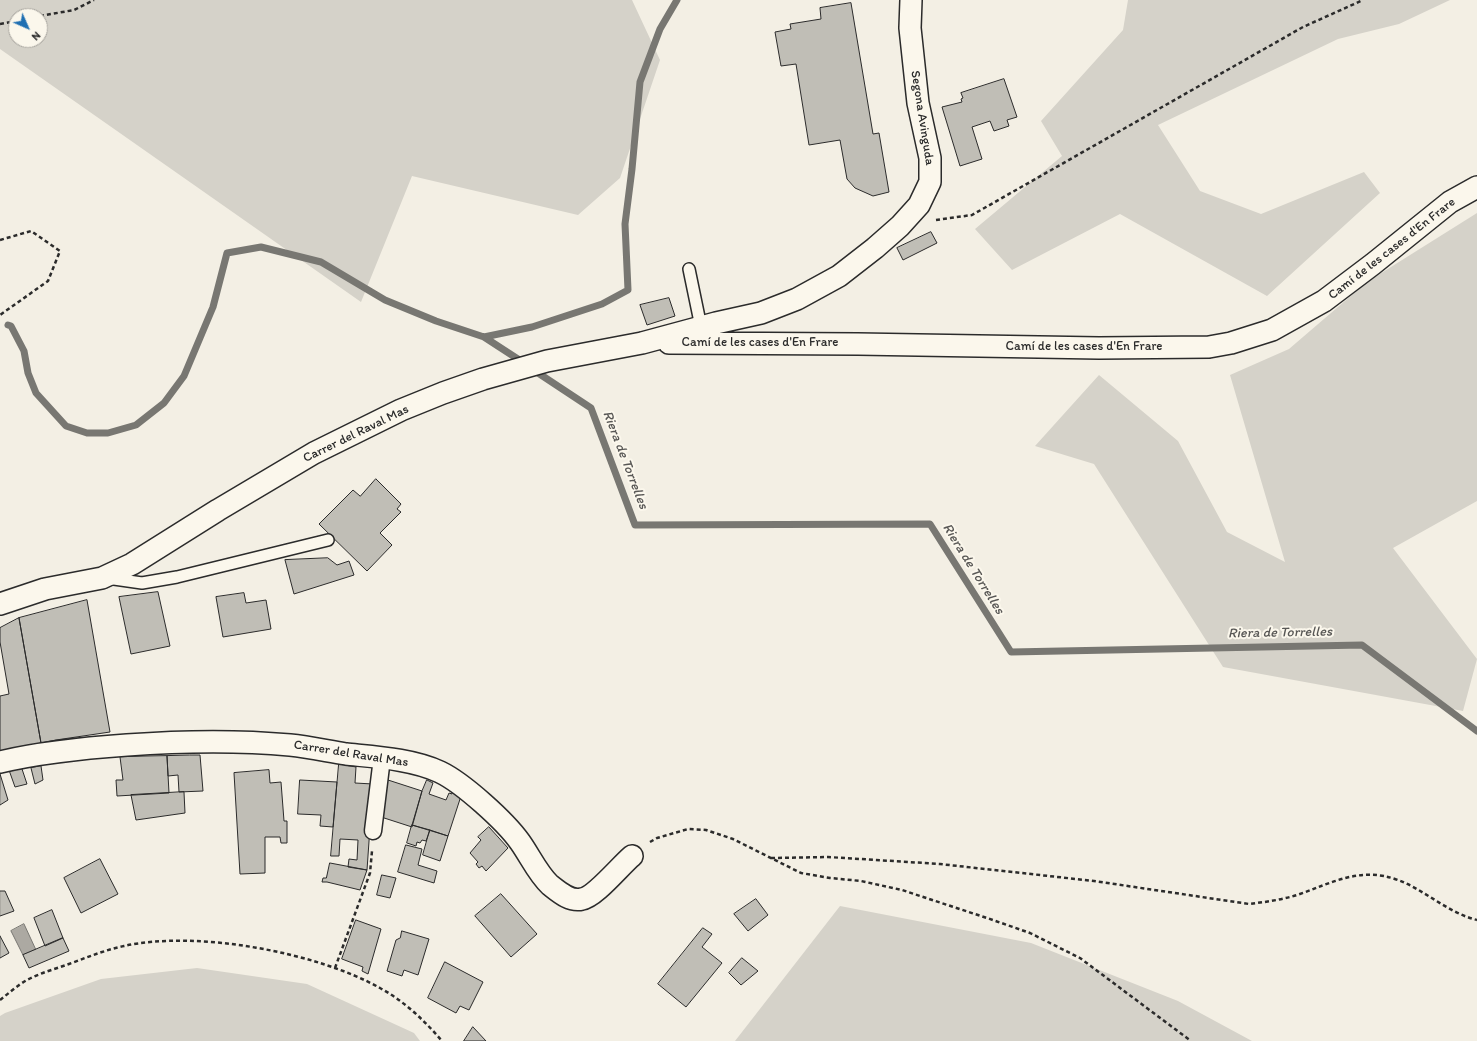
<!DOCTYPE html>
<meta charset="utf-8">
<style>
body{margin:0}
#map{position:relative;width:1477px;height:1041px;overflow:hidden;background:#f3efe4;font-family:Itim,sans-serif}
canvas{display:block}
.north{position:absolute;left:8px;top:8px;width:40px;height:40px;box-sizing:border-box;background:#fbf7ec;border:1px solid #a8a59f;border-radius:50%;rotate:135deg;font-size:11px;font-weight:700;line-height:16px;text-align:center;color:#2b2b2b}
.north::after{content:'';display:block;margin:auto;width:14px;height:18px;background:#1f6fb2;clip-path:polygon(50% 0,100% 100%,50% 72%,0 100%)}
</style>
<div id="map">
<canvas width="1477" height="1041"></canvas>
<div class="north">N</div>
</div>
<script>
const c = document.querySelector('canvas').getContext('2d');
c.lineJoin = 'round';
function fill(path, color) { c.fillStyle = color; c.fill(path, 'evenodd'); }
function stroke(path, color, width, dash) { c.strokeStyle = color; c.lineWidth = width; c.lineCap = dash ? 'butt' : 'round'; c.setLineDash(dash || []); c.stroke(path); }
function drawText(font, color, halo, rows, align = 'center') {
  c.font = font + ' Itim,sans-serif'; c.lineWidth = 4; c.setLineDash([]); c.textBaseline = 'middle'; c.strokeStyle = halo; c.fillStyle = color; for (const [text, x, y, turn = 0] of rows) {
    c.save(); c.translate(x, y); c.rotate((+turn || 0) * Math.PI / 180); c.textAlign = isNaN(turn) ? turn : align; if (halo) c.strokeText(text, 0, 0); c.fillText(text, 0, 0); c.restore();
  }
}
const green = new Path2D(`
 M0 0H632L660 60 620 178 578 215 412 176 361 302 0 49ZM16 16H40V40H16Z
 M1128 0H1450L1399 24 1338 39 1158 125 1200 191 1261 214 1364 172 1380 193 1267 296 1120 214 1012 270 975 229 1062 156 1041 121 1123 30Z
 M1477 213V501L1393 548 1477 659 1463 711 1223 667 1094 464 1035 446 1099 375 1178 441 1227 532 1285 562 1230 375 1289 349 1367 282Z
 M840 906 1031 943 1178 1001 1252 1041H735Z
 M197 968 307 984 414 1033 420 1041H0V1016L5 1013 101 979Z`);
const water = new Path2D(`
 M24 924 36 950 23 955 11 931Z`);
const stream = new Path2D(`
 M8 325 11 326 24 351 28 373 36 393 66 426 87 433H108L136 425 164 403 184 376 213 307 227 253 261 247 321 262 385 300 436 321 484 337 532 327 602 304 628 290 625 224 632 169 640 82 660 29 677 0
 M484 337 524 363
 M532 369 591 408 635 525 930 524 1011 652 1362 645 1477 731`);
const building = new Path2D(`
 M851 3 873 134 879 133 889 192 873 196 855 188 847 179 840 140 809 145 796 64 781 66 775 32 791 29 790 24 821 19 820 8Z
 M1004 79 1017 117 1007 120 1009 126 994 131 990 121 972 127 982 159 960 166 942 107 962 102 961 99 963 98 961 93Z
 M931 232 937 243 903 260 897 248Z
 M669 298 675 316 647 325 640 305Z
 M376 479 401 504 397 509 401 512 380 533 392 545 367 571 319 524 353 490 360 496Z
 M328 558 337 565 349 561 354 575 294 594 285 560Z
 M158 592 170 646 131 654 119 597Z
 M244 593 246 603 266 600 271 629 223 637 216 597Z
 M87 600 110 732 56 740 41 743 19 618Z
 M19 618 41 743 0 753V696L9 694 0 642V628Z
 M190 755H200L203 791 179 792 178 775 168 776 167 756Z
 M167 756 169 793 117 796 116 780H123L120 757Z
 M339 764 356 767 355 783 373 784 367 870 348 867 349 859 357 860 358 840 340 839 339 856H331Z
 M41 766 43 780 35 784 31 768Z
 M22 769 27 784 15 787 9 770Z
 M269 770 270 783 281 782 284 821H287V843H281L280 837H265V873L240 874 234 773Z
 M0 774 8 800 0 805Z
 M300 780 337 782 333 827 320 826 321 815 298 814Z
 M388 780 422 791 412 827 378 816Z
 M427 780 433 783 429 794 446 800 449 793 452 794V792L461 796 448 836 412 825 422 791Z
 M184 792 185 813 136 820 131 795Z
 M412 825 430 830 426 841 422 840 420 843 417 842 416 846 407 843Z
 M489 827 508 848 486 871 482 866 479 868 476 864 478 862 470 853 481 840 478 837Z
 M430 830 448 836 440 861 423 855Z
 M406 845 422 849 418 865 437 871 434 883 398 872Z
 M100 859 118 894 81 913 64 878Z
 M330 863 367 870 360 890 327 882H322L323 878H326Z
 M382 875 396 878 390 898 377 895Z
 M0 891H5L14 911 0 916Z
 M501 894 537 934 511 957 475 916Z
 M756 899 768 915 748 931 734 914Z
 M52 910 63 938 45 946 34 918Z
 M356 920 381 929 368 974 362 971 363 967 342 959Z
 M703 928 712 934 702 947 722 963 686 1007 658 984Z
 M402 931 429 939 418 975 404 970 402 976 387 971 396 940 400 938Z
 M0 936 9 953 0 958Z
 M63 938 69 951 29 968 23 955Z
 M742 958 758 971 741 985 729 973Z
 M445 962 483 982 469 1010 460 1006 456 1013 428 998Z
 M473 1027 486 1041H464Z`);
const path = new Path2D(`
 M40 16 74 10 94 0
 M0 24 16 21
 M936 220 972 215 1303 27 1363 0
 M0 240 31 231 60 251 48 281 0 315
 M650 842 657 838 688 829 706 830 733 839 801 873 830 878 861 881 902 890 987 918 1030 933 1080 958 1191 1041
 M771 858 828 857 940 864 1094 881 1249 904C1265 902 1281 900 1297 895 1332 883 1360 866 1398 880 1425 890 1448 913 1477 920
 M335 968 370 873 372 851
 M0 1000C9 993 18 985 27 980 40 973 55 969 69 964 88 957 105 950 124 946 196 930 316 952 380 988 404 1001 425 1021 442 1041`);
const service = new Path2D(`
 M689 269 701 327
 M107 578 142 583 177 577 328 540`);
const pedestrian = new Path2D(`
 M373 831 382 758`);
const minor = new Path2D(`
 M669 343 858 344 1099 348 1209 347 1231 343 1272 330 1324 301 1373 264 1450 202 1477 187
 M0 604 45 589 102 578 132 564 218 510 314 453 401 410 443 393 483 379 547 361 642 343 716 323 761 313 797 299 839 276 875 248 900 226 919 205 930 182V158L918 103 910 28 911 0
 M0 762C42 752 84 748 127 745 181 741 236 740 290 745 309 747 327 751 346 754 375 757 413 759 440 772 463 783 505 821 520 842 530 856 538 874 550 885 559 892 570 902 582 899 595 897 620 866 632 856`);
const streetNames = [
 ["Segona Avinguda",922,118,81],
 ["Camí de les cases d'En Frare",1392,249,-38],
 ["Camí de les cases d'En Frare",760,343],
 ["Camí de les cases d'En Frare",1084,347],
 ["Carrer del Raval Mas",356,434,-26],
 ["Carrer del Raval Mas",351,754,9]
];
const waterNames = [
 ["Riera de Torrelles",625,460,69],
 ["Riera de Torrelles",973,569,58],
 ["Riera de Torrelles",1280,633,-1]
];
fill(green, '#d5d2c9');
fill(water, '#aca9a2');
stroke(water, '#787772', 1);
stroke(stream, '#787772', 7);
fill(building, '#c0beb6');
stroke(building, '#2b2b2b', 1);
stroke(service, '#2b2b2b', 14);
stroke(pedestrian, '#2b2b2b', 19);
stroke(minor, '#2b2b2b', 24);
stroke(path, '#2b2b2b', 2.5, [4, 3]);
stroke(service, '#fbf7ec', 11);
stroke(pedestrian, '#fbf7ec', 16);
stroke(minor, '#fbf7ec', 21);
drawText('13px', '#2b2b2b', '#fbf7ec', streetNames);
drawText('italic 14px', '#585755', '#fbf7ec', waterNames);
</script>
